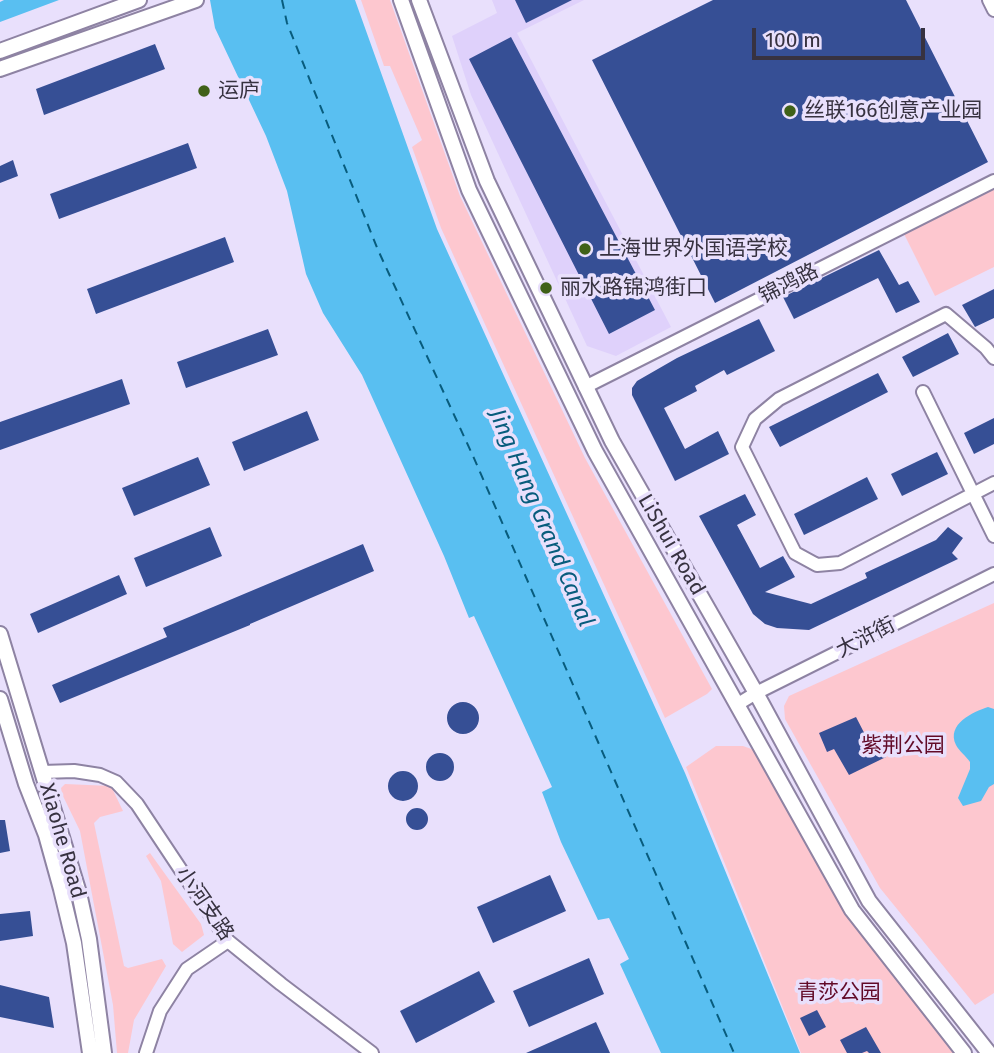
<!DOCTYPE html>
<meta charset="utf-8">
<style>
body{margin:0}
#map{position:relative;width:994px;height:1053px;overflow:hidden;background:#e9e0fc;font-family:"Fira Sans",sans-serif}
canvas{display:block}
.scale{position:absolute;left:752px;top:28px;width:173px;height:32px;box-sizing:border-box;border:4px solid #373240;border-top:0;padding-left:9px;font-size:21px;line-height:24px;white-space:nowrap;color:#373240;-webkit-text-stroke:5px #e9e0fc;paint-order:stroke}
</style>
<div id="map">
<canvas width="994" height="1053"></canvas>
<div class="scale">100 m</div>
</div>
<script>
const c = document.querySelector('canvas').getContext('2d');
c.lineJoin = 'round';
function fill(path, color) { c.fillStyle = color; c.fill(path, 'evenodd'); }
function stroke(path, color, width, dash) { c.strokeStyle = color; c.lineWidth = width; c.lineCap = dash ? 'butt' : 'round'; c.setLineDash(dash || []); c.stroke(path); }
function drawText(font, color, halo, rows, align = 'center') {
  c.font = font + ' "Fira Sans","Noto Sans SC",sans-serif'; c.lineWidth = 7; c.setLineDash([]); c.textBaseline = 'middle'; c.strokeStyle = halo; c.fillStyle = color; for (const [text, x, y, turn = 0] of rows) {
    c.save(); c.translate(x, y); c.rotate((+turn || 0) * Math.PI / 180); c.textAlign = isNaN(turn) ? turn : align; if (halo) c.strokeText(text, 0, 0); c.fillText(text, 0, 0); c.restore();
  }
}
const built = new Path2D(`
 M492 0H584L517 33 671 327 616 356 587 346 471 95 452 36 497 13Z`);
const green = new Path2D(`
 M361 0H390L460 196 585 458 712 689 707 694 665 718 441 228 412 147 422 140 390 66H384Z
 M994 189V267L935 296 904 234Z
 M994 603V993L975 1005 880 888 785 719 784 706 789 696Z
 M716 746H743L757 751 837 894 958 1053H801L686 767Z
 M65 784 111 786 123 811 100 817 94 823 124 966 128 968 162 959 166 966 134 1020 128 1053H117L113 1005 80 831 62 794 61 788Z
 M150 853 201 924 204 935 182 952 173 944 161 881 146 856Z`);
const water = new Path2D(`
 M4 0H59L0 22V2Z
 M210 0H355L437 229 685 773 800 1053H661L620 964 629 959 609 918 598 920 561 842 542 792 552 787 474 616 469 618 444 556 362 375 323 313 306 274 287 191 266 136 215 28Z
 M988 707 994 709V784L989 787 981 801 963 806 958 798 970 769V762C966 756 959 751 956 745 946 724 973 712 988 707Z`);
const ferry = new Path2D(`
 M282 0 287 23 378 250 473 456 734 1053`);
const building = new Path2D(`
 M515 0H572L526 23Z
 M713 0H906L988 162 715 303 592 60Z
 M511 37 655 310 609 334 469 59Z
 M155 44 165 69 44 115 36 89Z
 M188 143 197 168 59 219 50 194Z
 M13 160 18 176 0 183V166Z
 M225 237 234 262 96 314 87 289Z
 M879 250 899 285 908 281 920 302 896 313 878 278 794 319 783 297Z
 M994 289V318L975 327 962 305Z
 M759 319 775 351 727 375 724 370 695 386 697 391 664 408 685 449 718 431 729 454 675 481 632 395V388L637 381 677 358Z
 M268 329 278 355 186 388 177 362Z
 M948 333 959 354 913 377 902 357Z
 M878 373 888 392 780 447 769 427Z
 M122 379 130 404 0 450V422Z
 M307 411 319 440 244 471 232 442Z
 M994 418V444L974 454 964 433Z
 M937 452 948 474 902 496 891 474Z
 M198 457 210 485 134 516 122 488Z
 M867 477 878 499 804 535 794 514Z
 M745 494 756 515 737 525 760 568 783 556 795 577 765 592 811 604 867 578 865 573 936 540 948 527 963 538 952 553 958 559 809 630 777 628 765 624 753 614 699 516Z
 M210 527 222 556 146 587 134 558Z
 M363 544 374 571 250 624V625L60 703 52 685 167 637 163 628Z
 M119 575 127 594 38 633 30 614Z
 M447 718a16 16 0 1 1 32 0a16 16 0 1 1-32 0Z
 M856 717 873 750 880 746 886 757 849 775 834 749 827 752 819 733Z
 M426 767a14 14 0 1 1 28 0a14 14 0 1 1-28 0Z
 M388 786a15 15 0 1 1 30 0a15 15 0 1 1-30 0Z
 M406 819a11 11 0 1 1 22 0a11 11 0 1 1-22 0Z
 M0 820H5L10 851 0 853Z
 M550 875 566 911 493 943 477 907Z
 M30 911 33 936 0 941V914Z
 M589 958 604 994 529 1027 513 991Z
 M479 971 495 1002 416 1043 400 1011Z
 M0 985 49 997 54 1028 0 1017Z
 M817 1010 826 1027 809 1036 800 1018Z
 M596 1022 610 1053H526Z
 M866 1027 881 1053H869L867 1051 862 1053H847L840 1040Z`);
const minor = new Path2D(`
 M989 0 994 10
 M994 358 986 348 946 314 779 399 755 419 742 447 795 553 817 565 840 563 994 483
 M585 387 994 181
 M923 392 994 536
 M738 704 756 693 994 574
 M42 772 74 771 100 775 116 782 137 804 228 941 281 984 372 1053
 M146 1053 160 1011 187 969 228 941`);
const major = new Path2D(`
 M401 0 469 190 595 451 852 910 964 1053
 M419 0 487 181 612 441 756 693 869 901 989 1053
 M0 51 139 0
 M0 69 196 0
 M0 634 79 893 89 939 104 1053
 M0 699 26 784 46 835 61 889 74 943 90 1053`);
const markers = [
 [204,91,7,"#406118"],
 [790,111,7,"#406118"],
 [585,249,7,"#406118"],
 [546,288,7,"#406118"]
];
const poiNames = [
 ["运庐",218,91],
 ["丝联166创意产业园",804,111],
 ["上海世界外国语学校",599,249],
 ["丽水路锦鸿街口",560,288]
];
const streetNames = [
 ["锦鸿路",789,284,-27],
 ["LiShui Road",671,545,60],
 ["大浒街",866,638,-27],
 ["Xiaohe Road",62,841,74],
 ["小河支路",204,904,55]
];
const parkNames = [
 ["紫荆公园",903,746],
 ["青莎公园",839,993]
];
const waterNames = [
 ["Jing Hang Grand Canal",541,518,67]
];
fill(built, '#dfd1fb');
fill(green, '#fdc7cf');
fill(water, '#59bff1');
stroke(ferry, '#085c7d', 2, [9, 7]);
fill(building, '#364f95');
stroke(minor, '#8e83a3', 16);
stroke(major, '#8e83a3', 18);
stroke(minor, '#fff', 12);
stroke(major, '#fff', 14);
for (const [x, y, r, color] of markers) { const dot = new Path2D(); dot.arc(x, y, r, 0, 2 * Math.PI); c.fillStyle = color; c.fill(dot); stroke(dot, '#e9e0fc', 2.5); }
drawText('21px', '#373240', '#e9e0fc', poiNames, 'left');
drawText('21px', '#373240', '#e9e0fc', streetNames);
drawText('21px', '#620a27', '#e9e0fc', parkNames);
drawText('italic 23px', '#085c7d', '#e9e0fc', waterNames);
</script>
